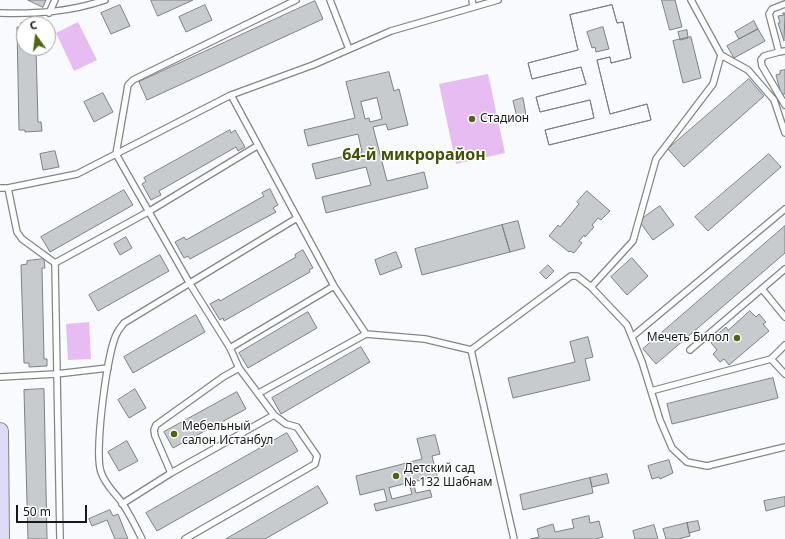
<!DOCTYPE html>
<meta charset="utf-8">
<style>
body{margin:0}
#map{position:relative;width:785px;height:539px;overflow:hidden;background:#f8fafe;font-family:"Noto Sans",sans-serif}
canvas{display:block}
.north{position:absolute;left:16px;top:16px;width:40px;height:40px;box-sizing:border-box;background:#fff;border:1px solid #a2a3a3;border-radius:50%;rotate:346deg;font-size:11px;font-weight:700;line-height:16px;text-align:center;color:#171819}
.north::after{content:'';display:block;margin:auto;width:14px;height:18px;background:#516511;clip-path:polygon(50% 0,100% 100%,50% 72%,0 100%)}
.scale{position:absolute;left:16px;top:505px;width:71px;height:18px;box-sizing:border-box;border:2px solid #171819;border-top:0;padding-left:5px;font-size:12px;line-height:14px;white-space:nowrap;color:#171819;-webkit-text-stroke:3px #fff;paint-order:stroke}
</style>
<div id="map">
<canvas width="785" height="539"></canvas>
<div class="north">С</div>
<div class="scale">50 m</div>
</div>
<script>
const c = document.querySelector('canvas').getContext('2d');
c.lineJoin = 'round';
function fill(path, color) { c.fillStyle = color; c.fill(path, 'evenodd'); }
function stroke(path, color, width, dash) { c.strokeStyle = color; c.lineWidth = width; c.lineCap = dash ? 'butt' : 'round'; c.setLineDash(dash || []); c.stroke(path); }
function drawText(font, color, halo, rows, align = 'center') {
  c.font = font + ' "Noto Sans",sans-serif'; c.lineWidth = 3; c.setLineDash([]); c.textBaseline = 'middle'; c.strokeStyle = halo; c.fillStyle = color; for (const [text, x, y, turn = 0] of rows) {
    c.save(); c.translate(x, y); c.rotate((+turn || 0) * Math.PI / 180); c.textAlign = isNaN(turn) ? turn : align; if (halo) c.strokeText(text, 0, 0); c.fillText(text, 0, 0); c.restore();
  }
}
const green = new Path2D(`
 M78 22 97 60 74 71 56 33Z
 M488 74 505 153 456 164 439 84Z
 M89 322 91 359 68 360 66 324Z`);
const building = new Path2D(`
 M28 0H46L43 7Z
 M151 0H193L158 16Z
 M662 0H675L682 27 670 30Z
 M315 1 323 19 147 100 139 82Z
 M120 5 130 26 111 34 101 13Z
 M205 5 212 20 186 32 179 17Z
 M612 5 617 23 623 22 631 58 611 63 610 57 597 60 610 114 647 104 651 120 549 145 545 130 594 118 590 100 540 112 536 97 586 84 581 67 532 79 528 63 578 50 570 15ZM603 27 609 49 596 52 595 47 592 48 587 32Z
 M612 5 617 23 623 22 631 58 611 63 610 57 597 60 610 114 647 104 651 120 549 145 545 130 594 118 590 100 540 112 536 97 586 84 581 67 532 79 528 63 578 50 570 15Z
 M783 13H785L784 41 778 23H780L778 16 784 15Z
 M754 21 758 29 739 39 735 32Z
 M40 22V24H24V48H36L38 122H41L42 131 25 132V130H19L17 27H21V23Z
 M758 29 765 41 734 58 727 46Z
 M687 30 688 38 680 40 678 32Z
 M691 37 701 78 683 83 673 41Z
 M785 70V94H781L776 75 780 74V71Z
 M389 72 394 91 399 89 408 125 388 130 386 124 373 127 387 181 424 172 428 188 326 213 322 197 371 185 366 167 316 179 312 164 362 152 358 134 308 146 304 130 355 118 346 82ZM377 98 382 119 370 122 369 118 365 119 361 102Z
 M749 79 764 96 684 167 668 149Z
 M103 93 113 112 94 122 84 102Z
 M523 98 526 115 517 117 513 101Z
 M230 130 231 133 235 130 245 147 238 151 236 147 159 191 161 195 151 200 142 184 146 181 144 178Z
 M55 151 59 167 43 170 40 154Z
 M769 154 781 167 708 231 695 217Z
 M270 189 278 205 273 208 276 212 190 259 188 256 184 258 175 242 184 237 186 240 264 196 262 193Z
 M124 190 133 205 50 252 41 237Z
 M587 191 610 211 601 220 598 218 592 225 594 227 585 237 584 235 579 241 582 243 574 253 570 251 569 252 549 236 558 225 560 227 579 204 577 202Z
 M660 206 674 225 653 240 639 221Z
 M518 221 525 248 510 252 502 225Z
 M502 225 510 252 422 275 415 249Z
 M785 226V253L656 364 643 349Z
 M126 237 132 248 120 255 114 244Z
 M303 250 313 268 309 270 310 272 224 321 223 318 220 320 210 304 219 299 220 301 296 257 295 255Z
 M396 252 402 267 380 275 375 260Z
 M160 255 169 271 98 311 89 295Z
 M632 258 648 276 627 295 611 277Z
 M44 259 45 268H42L44 359H47V366L29 367V363H24L21 265 27 264V261Z
 M548 265 554 271 546 279 540 273Z
 M750 311 756 317 759 314 766 322 763 324 769 331 729 365 724 359 720 362 713 354 717 350 711 343 721 335 719 333 726 327 728 330Z
 M308 312 317 328 248 368 239 353Z
 M196 315 205 332 133 373 124 357Z
 M588 337 593 357 585 359 590 380 513 398 508 378 575 362 570 342Z
 M361 347 370 362 281 414 272 398Z
 M773 378 778 398 672 424 667 404Z
 M44 389 47 539H28L24 390Z
 M135 389 146 408 129 418 118 400Z
 M237 392 246 409 173 448 164 432Z
 M287 433 298 451 157 531 146 513Z
 M435 435 440 454 432 456 437 476 413 482 416 493 430 490 432 497 376 511 374 504 387 501 384 489 360 495 356 476 422 459 417 439ZM409 483 412 494 392 499 389 488Z
 M127 441 138 461 119 471 108 452Z
 M669 460 673 473 660 479 659 477 652 479 648 466Z
 M607 474 609 483 592 487 590 478Z
 M590 478 593 493 523 510 520 495Z
 M318 486 328 503 265 539H226Z
 M785 497V506L766 511 764 501Z
 M110 510 113 516 118 514 128 539H115L107 520 92 526 89 519Z
 M589 516 590 523 599 521 603 537 595 539H530L539 537 537 529 553 524 555 532 574 528 572 520Z
 M698 521 700 530 689 533 687 523Z
 M687 523 690 536 679 539H666L663 529Z
 M654 525 658 539H635L633 531Z`);
const lane = new Path2D(`
 M330 0 349 49
 M472 0 473 6
 M785 4 772 9 769 14 779 52 785 51
 M0 13C37 14 70 12 105 0
 M49 13 55 0
 M779 52 764 56 761 60 762 66 785 105
 M721 55 748 70 774 100 785 133
 M231 95 334 286 366 334 425 339 471 350 514 539
 M0 188H8L77 174 231 95 313 65 391 31 498 0
 M8 188 17 232 22 239 55 263 60 539
 M55 263 148 212 257 146
 M591 287 627 325 642 362 660 420 672 448 687 462 707 466 785 447
 M762 289 785 317
 M633 336 785 209
 M230 348 334 286
 M471 350 571 276H577L591 287 633 241 656 159 713 84 721 55 691 0
 M690 350 785 269
 M771 359 785 374
 M0 377 56 374 108 368
 M651 391 771 359 785 345
 M259 393 366 334
 M171 473 155 436 154 430 156 425 223 377 239 368
 M122 504 171 473 274 415
 M142 539C136 527 130 515 123 504 115 493 105 485 101 472 94 453 107 351 117 333 119 329 122 326 124 323L297 218
 M185 539 315 464 317 456 297 427 286 424 274 415 239 368 230 348 190 284 116 154 128 85 133 80 296 0`);
const secondary = new Path2D(`
 M0 431 1 539`);
const markers = [
 [472,119,4,"#516511"],
 [737,338,4,"#516511"],
 [174,434,4,"#516511"],
 [396,476,4,"#516511"]
];
const poiNames = [
 ["Стадион",480,119],
 ["Мечеть Билол",729,338,"right"],
 ["Мебельный",182,427],
 ["салон Истанбул",182,441],
 ["Детский сад",404,469],
 ["№ 132 Шабнам",404,483]
];
const districtNames = [
 ["64-й микрорайон",414,155]
];
fill(green, '#e6bcf3');
fill(building, '#c7cbcd');
stroke(building, '#7e8183', 1);
stroke(lane, '#838588', 8);
stroke(secondary, '#838588', 18);
stroke(lane, '#fff', 5.5);
stroke(secondary, '#dfdaf6', 16);
for (const [x, y, r, color] of markers) { const dot = new Path2D(); dot.arc(x, y, r, 0, 2 * Math.PI); c.fillStyle = color; c.fill(dot); stroke(dot, '#fff', 1.5); }
drawText('12px', '#171819', '#fff', poiNames, 'left');
drawText('bold 16px', '#425403', '#fff', districtNames);
</script>
